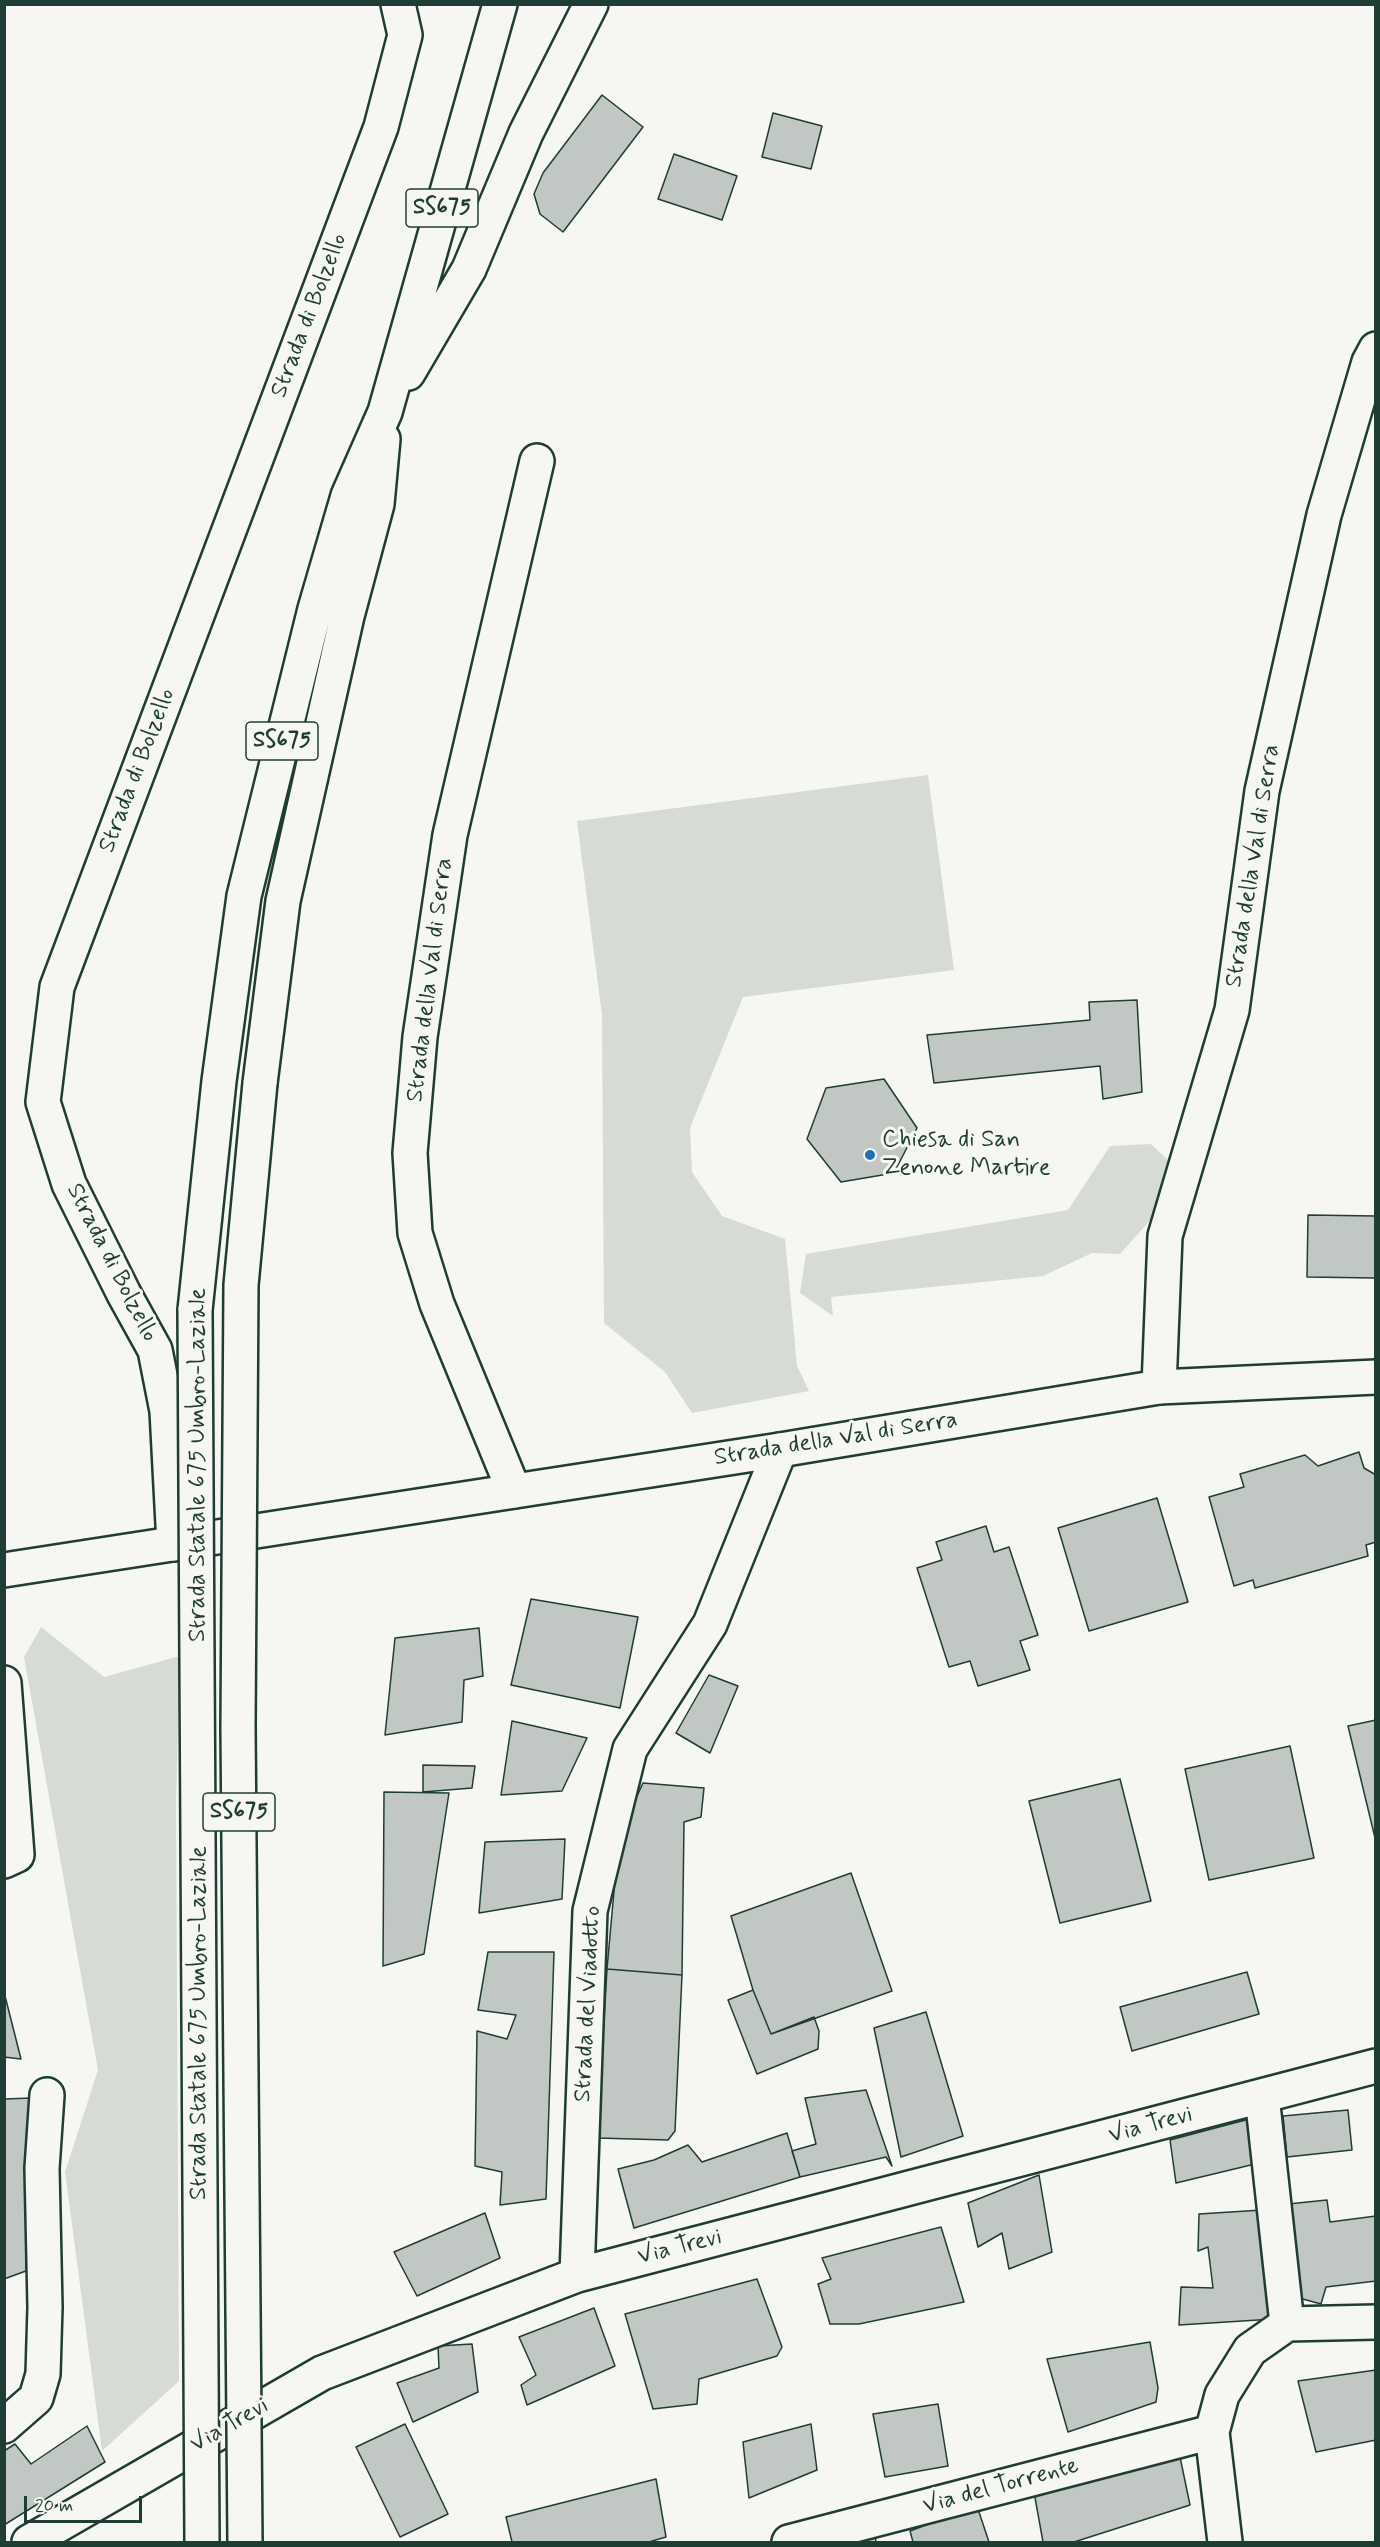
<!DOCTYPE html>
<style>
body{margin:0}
#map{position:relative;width:1380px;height:2547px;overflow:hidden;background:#f6f6f2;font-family:Mynerve,sans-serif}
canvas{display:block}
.frame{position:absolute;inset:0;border:6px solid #1f3d34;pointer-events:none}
.scale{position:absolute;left:24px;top:2496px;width:118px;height:27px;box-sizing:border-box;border:3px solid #1f3d34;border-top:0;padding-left:8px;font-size:18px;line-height:21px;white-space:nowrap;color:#1f3d34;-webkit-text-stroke:4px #f6f6f2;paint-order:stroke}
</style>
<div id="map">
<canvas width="1380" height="2547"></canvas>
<div class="frame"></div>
<div class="scale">20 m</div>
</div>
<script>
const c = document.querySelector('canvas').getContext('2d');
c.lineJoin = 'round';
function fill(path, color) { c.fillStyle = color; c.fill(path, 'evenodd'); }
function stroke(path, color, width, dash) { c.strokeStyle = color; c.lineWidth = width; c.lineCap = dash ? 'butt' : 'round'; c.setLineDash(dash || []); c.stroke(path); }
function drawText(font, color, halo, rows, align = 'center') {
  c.font = font + ' Mynerve,sans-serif'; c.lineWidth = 6; c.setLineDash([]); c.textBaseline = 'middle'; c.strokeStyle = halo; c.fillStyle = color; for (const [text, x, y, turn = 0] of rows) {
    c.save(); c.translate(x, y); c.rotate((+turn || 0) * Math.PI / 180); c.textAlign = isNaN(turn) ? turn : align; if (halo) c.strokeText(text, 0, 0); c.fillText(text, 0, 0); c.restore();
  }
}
const green = new Path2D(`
 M928 775 954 970 743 997 690 1128 692 1172 722 1216 785 1239 797 1366 809 1391 692 1413 665 1372 604 1323 602 1015 577 821Z
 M1151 1144 1174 1166 1154 1216 1120 1254 1092 1253 1043 1276 831 1297 833 1316 800 1293 806 1254 1068 1210 1110 1146Z
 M41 1627 104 1677 180 1656 176 1802 179 2381 102 2451 65 2172 98 2070 24 1657Z`);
const building = new Path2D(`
 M602 95 643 127 563 232 540 214 534 194 543 173Z
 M773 113 822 126 811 169 762 157Z
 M674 154 737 176 722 220 658 199Z
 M1137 1000 1142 1092 1103 1099 1100 1066 934 1083 927 1035 1090 1020 1089 1002Z
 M884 1079 917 1128 894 1173 841 1182 807 1139 826 1088Z
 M1308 1215 1376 1216V1278L1307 1277Z
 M1359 1452 1364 1468 1376 1475V1542L1366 1545 1368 1556 1255 1588 1253 1580 1234 1586 1209 1497 1244 1487 1240 1474 1305 1455 1318 1466Z
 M1157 1498 1188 1602 1089 1631 1058 1528Z
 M986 1526 994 1552 1009 1547 1038 1635 1020 1641 1030 1670 978 1686 970 1661 949 1667 917 1568 942 1560 936 1542Z
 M531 1599 638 1617 620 1708 511 1685Z
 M479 1628 483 1676 464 1680 462 1722 385 1735 395 1638Z
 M709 1675 738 1686 710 1753 676 1733Z
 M1376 1720V1842L1348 1726Z
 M512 1721 587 1738 562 1791 501 1795Z
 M1290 1746 1314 1858 1209 1880 1185 1769Z
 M423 1765 475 1766 472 1788 423 1792Z
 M1120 1779 1151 1901 1060 1923 1029 1801Z
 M643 1783 704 1788 701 1817 684 1822 682 1975 607 1969 619 1835Z
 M384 1792 449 1793 424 1954 383 1966Z
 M565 1839 562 1899 479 1913 485 1842Z
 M851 1873 892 1991 771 2034 753 1990 731 1916Z
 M488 1952H554L546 2199 500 2205 502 2172 475 2166 477 2031 507 2039 516 2015 478 2010Z
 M607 1969 682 1975 675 2131 668 2140 597 2138Z
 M1247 1972 1259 2014 1132 2051 1120 2007Z
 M753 1990 771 2034 814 2017 819 2031 818 2049 757 2074 728 2000Z
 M4 1992 21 2059 4 2057Z
 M926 2012 963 2136 901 2157 874 2028Z
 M866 2090 892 2166 886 2157 800 2177 792 2151 816 2144 805 2098Z
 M32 2098 27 2165 26 2271 4 2279V2099Z
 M1348 2110 1352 2150 1287 2157 1283 2116Z
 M1253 2118 1255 2164 1176 2183 1170 2140Z
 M787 2133 800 2177 634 2228 618 2169 654 2160 688 2145 702 2162Z
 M1039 2175 1052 2252 1009 2269 1002 2233 978 2247 968 2203Z
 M1327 2200 1330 2222 1376 2216V2281L1326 2287 1321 2304 1299 2298 1288 2204Z
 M1262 2210 1274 2319 1179 2325 1181 2287 1213 2288 1208 2247 1198 2251 1199 2214Z
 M485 2213 500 2258 417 2296 394 2252Z
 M941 2227 964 2302 859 2324H830L818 2284 831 2279 822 2258Z
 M757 2279 782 2347 777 2356 699 2379 697 2404 653 2409 625 2314Z
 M594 2308 615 2366 527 2405 521 2385 536 2375 519 2337Z
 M1150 2342 1158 2388 1156 2402 1068 2432 1047 2359Z
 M472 2344 478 2392 413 2422 397 2383 439 2368 438 2346Z
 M1376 2370V2440L1316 2452 1298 2381Z
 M938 2404 948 2466 885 2477 873 2414Z
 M405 2424 448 2514 400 2537 356 2447Z
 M811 2424 817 2470 749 2498 743 2442Z
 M87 2426 105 2462 4 2525V2451L15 2444 31 2464Z
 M1180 2457 1190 2505 1074 2542H1043L1034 2492Z
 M656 2479 666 2537 649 2542H512L506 2517Z
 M977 2506 989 2542H913L910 2531Z
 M875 2536 876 2542H854Z`);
const minor = new Path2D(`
 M1159 1387 1165 1236 1232 1010 1262 791 1324 515 1369 362 1376 349
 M514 1491 437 1304 415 1233 410 1153 420 1037 450 835 537 461
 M174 1544 167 1411 155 1350 124 1294 69 1184 43 1102 57 987 381 127 405 35 398 4
 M4 1683 17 1855 4 1861
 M1262 2096 1287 2324
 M577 2275 590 1911 630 1749 710 1624 780 1450
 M4 2426 36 2398 43 2374 45 2307 42 2168 47 2095
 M29 2542 322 2373 577 2275 1376 2066
 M789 2542 1212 2432
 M1225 2542 1212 2432 1222 2395 1250 2350 1287 2324 1376 2322`);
const tertiary = new Path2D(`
 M4 1570 780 1450 1159 1387 1376 1377`);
const trunk = new Path2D(`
 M408 373 469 269 526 133 591 4
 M260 1083 283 901 347 616 377 504 383 439
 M195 1310 219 1081 244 896 315 609 348 496 385 412 500 4`);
const trunkBridge = new Path2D(`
 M195 1310 202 2542
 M245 2542 238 1727 241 1285 260 1083`);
const markers = [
 [870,1155,6,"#1f6fb2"]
];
const shields = [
 [442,208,72],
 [282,741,72],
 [239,1812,72]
];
const shieldNames = [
 ["SS675",442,208],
 ["SS675",282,741],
 ["SS675",239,1812]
];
const streetNames = [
 ["Strada di Bolzello",310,316,-69],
 ["Strada di Bolzello",138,771,-69],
 ["Strada della Val di Serra",1254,866,-81],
 ["Strada della Val di Serra",431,980,-83],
 ["Strada di Bolzello",111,1263,63],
 ["Strada della Val di Serra",836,1440,-9],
 ["Strada Statale 675 Umbro-Laziale",199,1465,-90],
 ["Strada del Viadotto",589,2004,-87],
 ["Strada Statale 675 Umbro-Laziale",200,2023,-90],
 ["Via Trevi",1151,2126,-15],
 ["Via Trevi",680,2248,-14],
 ["Via Trevi",230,2426,-30],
 ["Via del Torrente",1001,2487,-15]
];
const poiNames = [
 ["Chiesa di San",882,1141],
 ["Zenone Martire",882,1169]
];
fill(green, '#d6dbd6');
fill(building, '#c1c8c3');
stroke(building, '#1f3d34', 1.5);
stroke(minor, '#1f3d34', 38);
stroke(tertiary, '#1f3d34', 38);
stroke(trunk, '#1f3d34', 38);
stroke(minor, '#f6f6f2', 33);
stroke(tertiary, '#f6f6f2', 33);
stroke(trunk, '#f6f6f2', 33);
stroke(trunkBridge, '#1f3d34', 38, []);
stroke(trunkBridge, '#f6f6f2', 33);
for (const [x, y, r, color] of markers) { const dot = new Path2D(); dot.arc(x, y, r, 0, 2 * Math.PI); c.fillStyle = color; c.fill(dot); stroke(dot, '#f6f6f2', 2); }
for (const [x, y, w] of shields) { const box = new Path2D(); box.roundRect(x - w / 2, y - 19, w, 38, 4.5); c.fillStyle = '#f6f6f2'; c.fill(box); stroke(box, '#1f3d34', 1.5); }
drawText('bold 22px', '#1f3d34', null, shieldNames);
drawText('24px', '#1f3d34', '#f6f6f2', streetNames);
drawText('24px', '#1f3d34', '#f6f6f2', poiNames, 'left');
</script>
